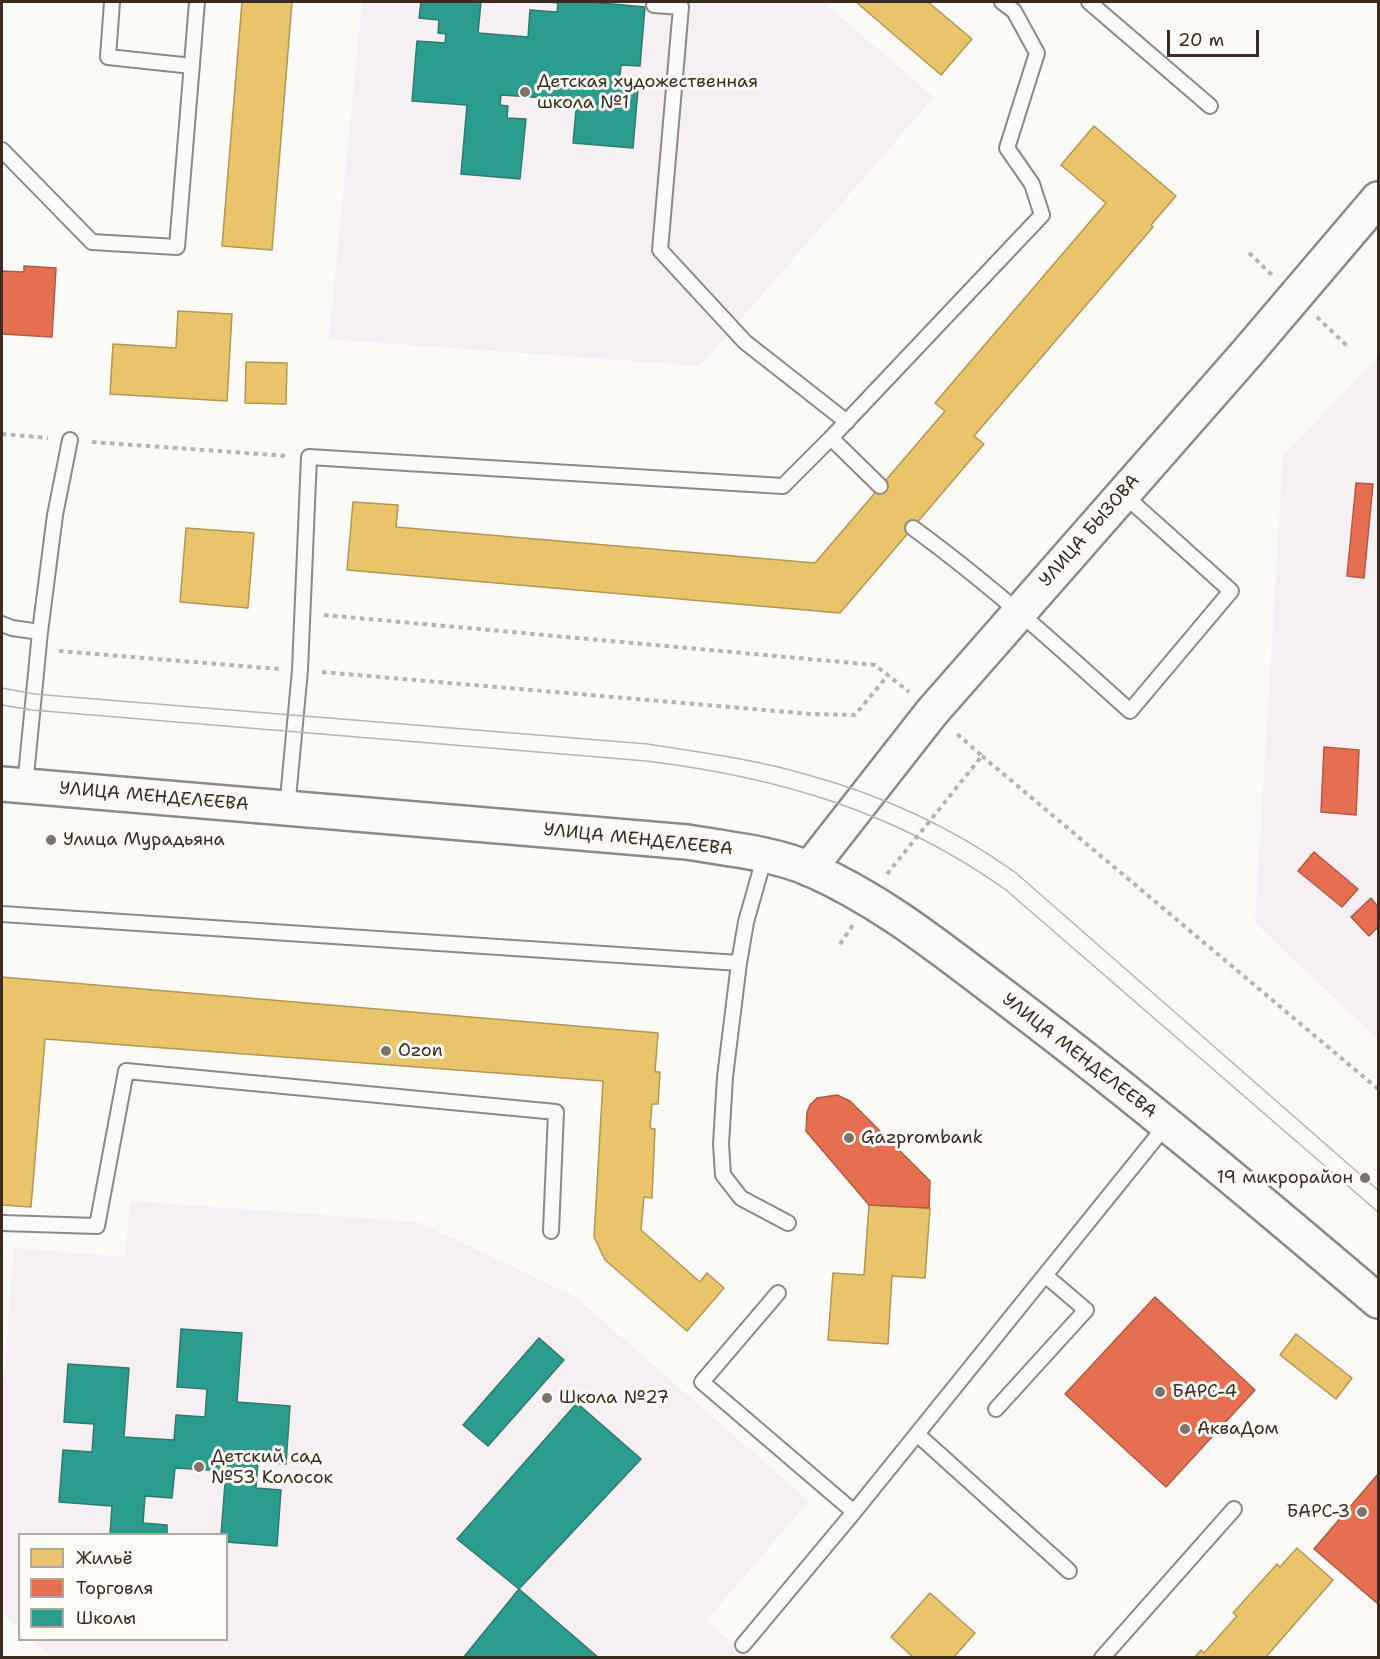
<!DOCTYPE html>
<meta charset="utf-8">
<style>
body{margin:0}
#map{position:relative;width:1380px;height:1659px;overflow:hidden;background:#fcfbf8;font-family:"Shantell Sans",sans-serif}
canvas{display:block}
.frame{position:absolute;inset:0;border:3px solid #3b2a1e;pointer-events:none}
.legend{position:absolute;left:18px;top:1533px;width:210px;height:108px;box-sizing:border-box;background:#fdfcf7;border:2px solid #afa8a0;margin:0;padding:8px 10px;list-style:none;font-size:18px;color:#3b2a1e}
.legend li{display:flex;align-items:center;gap:12px;height:30px}
.legend b{width:30px;border:2px solid #afa8a0}
.scale{position:absolute;left:1167px;top:30px;width:92px;height:27px;box-sizing:border-box;border:3px solid #3b2a1e;border-top:0;padding-left:8px;font-size:18px;line-height:21px;white-space:nowrap;color:#3b2a1e;-webkit-text-stroke:4px #fdfcf7;paint-order:stroke}
</style>
<div id="map">
<canvas width="1380" height="1659"></canvas>
<div class="frame"></div>
<ul class="legend">
<li><b style="height:16px;background:#e9c46a"></b>Жильё</li>
<li><b style="height:16px;background:#e76f51"></b>Торговля</li>
<li><b style="height:16px;background:#2a9d8f"></b>Школы</li>
</ul>
<div class="scale">20 m</div>
</div>
<script>
const c = document.querySelector('canvas').getContext('2d');
c.lineJoin = 'round';
function fill(path, color) { c.fillStyle = color; c.fill(path, 'evenodd'); }
function stroke(path, color, width, dash) { c.strokeStyle = color; c.lineWidth = width; c.lineCap = dash ? 'butt' : 'round'; c.setLineDash(dash || []); c.stroke(path); }
function drawText(font, color, halo, rows, align = 'center') {
  c.font = font + ' "Shantell Sans",sans-serif'; c.lineWidth = 6; c.setLineDash([]); c.textBaseline = 'middle'; c.strokeStyle = halo; c.fillStyle = color; for (const [text, x, y, turn = 0] of rows) {
    c.save(); c.translate(x, y); c.rotate((+turn || 0) * Math.PI / 180); c.textAlign = isNaN(turn) ? turn : align; if (halo) c.strokeText(text, 0, 0); c.fillText(text, 0, 0); c.restore();
  }
}
const built = new Path2D(`
 M362 2H823L934 97 700 366 329 339Z
 M1378 357V1039L1255 923 1283 456Z
 M130 1201 418 1222 574 1296 809 1501 706 1621 749 1657 54 1658 32 1640H226V1534H20L19 1629 2 1614V1400L14 1248 125 1257Z`);
const homes = new Path2D(`
 M242 2H292L272 250 222 246Z
 M856 2H928L972 39 941 75Z
 M1094 126 1176 196 1151 225 1153 227 974 436 984 444 840 613 347 570 353 502 398 505 396 527 815 563 945 411 935 403 1106 203 1061 165Z
 M178 311 232 314 227 401 110 394 113 344 176 348Z
 M246 362 287 363 286 404 245 403Z
 M186 528 254 533 248 608 180 602Z
 M2 977 658 1033 655 1072H660L658 1104H652L650 1128 655 1129 652 1198 644 1197 641 1230 700 1282 707 1273 724 1288 687 1331 605 1260 594 1237 603 1081 45 1039 31 1207 2 1205Z
 M869 1205 930 1208 925 1278 892 1276 888 1344 828 1340 833 1273 864 1275Z
 M1296 1334 1352 1378 1336 1399 1280 1355Z
 M1297 1548 1333 1580 1265 1658H1194L1201 1650 1204 1653 1237 1616 1233 1613 1277 1564 1280 1567Z
 M930 1593 975 1633 953 1658H914L891 1637Z`);
const shops = new Path2D(`
 M24 266 56 268 52 337 2 334V271L24 272Z
 M1356 483 1373 484 1364 578 1347 576Z
 M1324 747 1359 750 1356 815 1321 812Z
 M1314 852 1358 889 1342 907 1298 871Z
 M1371 898 1378 907V927L1369 936 1351 917Z
 M837 1095 850 1101 930 1181 929 1208 869 1205 806 1131 807 1112 810 1105 817 1098Z
 M1155 1297 1255 1390 1166 1487 1065 1394Z
 M1378 1474V1604L1314 1549Z`);
const schools = new Path2D(`
 M421 2H481L478 33 528 37 530 10 557 12 558 3 550 2H591L645 7 640 66 621 65 619 87 638 89 633 148 573 143 577 100 501 95 500 105 508 106 507 118 526 119 520 179 461 174 467 105 412 101 417 41 445 43 446 34 438 33 439 20 419 18Z
 M181 1329 242 1333 237 1402 290 1406 286 1464 258 1462 256 1488 281 1490 277 1546 226 1542V1534H221L226 1471 175 1468 172 1498 145 1496 143 1523 167 1525V1534H110L112 1506 59 1502 63 1450 92 1452 94 1424 64 1422 68 1364 129 1368 124 1437 174 1440 176 1415 205 1417 207 1389 177 1387Z
 M539 1338 564 1360 488 1446 463 1425Z
 M577 1403 641 1459 519 1589 457 1539Z
 M519 1589 599 1658H463Z`);
const path = new Path2D(`
 M1249 253 1272 275
 M1317 317 1349 348
 M2 434 48 438
 M92 442 288 456
 M324 615 875 665 909 692
 M59 651 279 669
 M322 672 811 714 855 715 888 675
 M982 756 1378 1089
 M887 874 982 756 955 732
 M840 944 853 925`);
const service = new Path2D(`
 M112 2 108 57 192 66
 M1089 2 1210 106
 M654 5 681 7 660 250 745 342 847 422
 M2 150 92 242 177 247 197 2
 M831 438 1042 215 1032 184 1007 148 1037 53 1014 11 1002 2
 M913 528C990 584 1059 647 1130 711L1231 591 1123 494
 M2 624 12 628 40 632
 M25 786 40 632 55 515 70 440
 M287 809 300 670 309 457 783 486 831 438 880 486
 M765 855 746 922 739 963 725 1077 721 1144 723 1175 741 1198 788 1223
 M2 914 739 963
 M2 1223 97 1226 126 1071 556 1112 551 1231
 M778 1293 702 1382 854 1512
 M996 1409 1086 1310 1046 1276
 M917 1434 1069 1571
 M743 1645 854 1512 1167 1124
 M1102 1658 1234 1509`);
const tertiary = new Path2D(`
 M809 869 932 712 1247 353 1378 199`);
const secondary = new Path2D(`
 M2 784 687 842C728 849 772 853 810 869 885 902 946 953 1010 1001 1137 1097 1258 1199 1378 1301`);
const tram = new Path2D(`
 M2 688 34 694 648 744C699 752 752 759 801 773 877 793 952 827 1016 873L1378 1190
 M2 705 32 710 646 761C778 777 897 812 1006 890L1378 1212`);
const markers = [
 [525,92,6,"#7f736a"],
 [51,840,6,"#7f736a"],
 [386,1051,6,"#7f736a"],
 [849,1138,6,"#7f736a"],
 [1365,1178,6,"#7f736a"],
 [1160,1392,6,"#7f736a"],
 [547,1398,6,"#7f736a"],
 [1185,1429,6,"#7f736a"],
 [199,1467,6,"#7f736a"],
 [1362,1512,6,"#7f736a"]
];
const poiNames = [
 ["Детская художественная",537,82],
 ["школа №1",537,103],
 ["Улица Мурадьяна",63,840],
 ["Ozon",398,1051],
 ["Gazprombank",861,1138],
 ["19 микрорайон",1353,1178,"right"],
 ["БАРС-4",1172,1392],
 ["Школа №27",559,1398],
 ["АкваДом",1197,1429],
 ["Детский сад",211,1457],
 ["№53 Колосок",211,1478],
 ["БАРС-3",1350,1512,"right"]
];
const streetNames = [
 ["УЛИЦА БЫЗОВА",1090,531,-49],
 ["УЛИЦА МЕНДЕЛЕЕВА",154,797,5],
 ["УЛИЦА МЕНДЕЛЕЕВА",638,840,6],
 ["УЛИЦА МЕНДЕЛЕЕВА",1079,1056,38]
];
fill(built, '#f6eff4');
fill(homes, '#e9c46a');
stroke(homes, '#b59653', 1.5);
fill(shops, '#e76f51');
stroke(shops, '#b35a42', 1.5);
fill(schools, '#2a9d8f');
stroke(schools, '#2f7a6d', 1.5);
stroke(service, '#8d8985', 18);
stroke(tertiary, '#8d8985', 38);
stroke(secondary, '#8d8985', 38);
stroke(path, '#b6b4b1', 4, [4.5, 4.5]);
stroke(service, '#fbfbf9', 14);
stroke(tertiary, '#fbfbf9', 33);
stroke(secondary, '#fbfbf9', 33);
stroke(tram, '#b6b4b1', 1.5);
for (const [x, y, r, color] of markers) { const dot = new Path2D(); dot.arc(x, y, r, 0, 2 * Math.PI); c.fillStyle = color; c.fill(dot); stroke(dot, '#fdfcf7', 2); }
drawText('18px', '#3b2a1e', '#fdfcf7', poiNames, 'left');
drawText('18px', '#3b2a1e', '#fdfcf7', streetNames);
</script>
